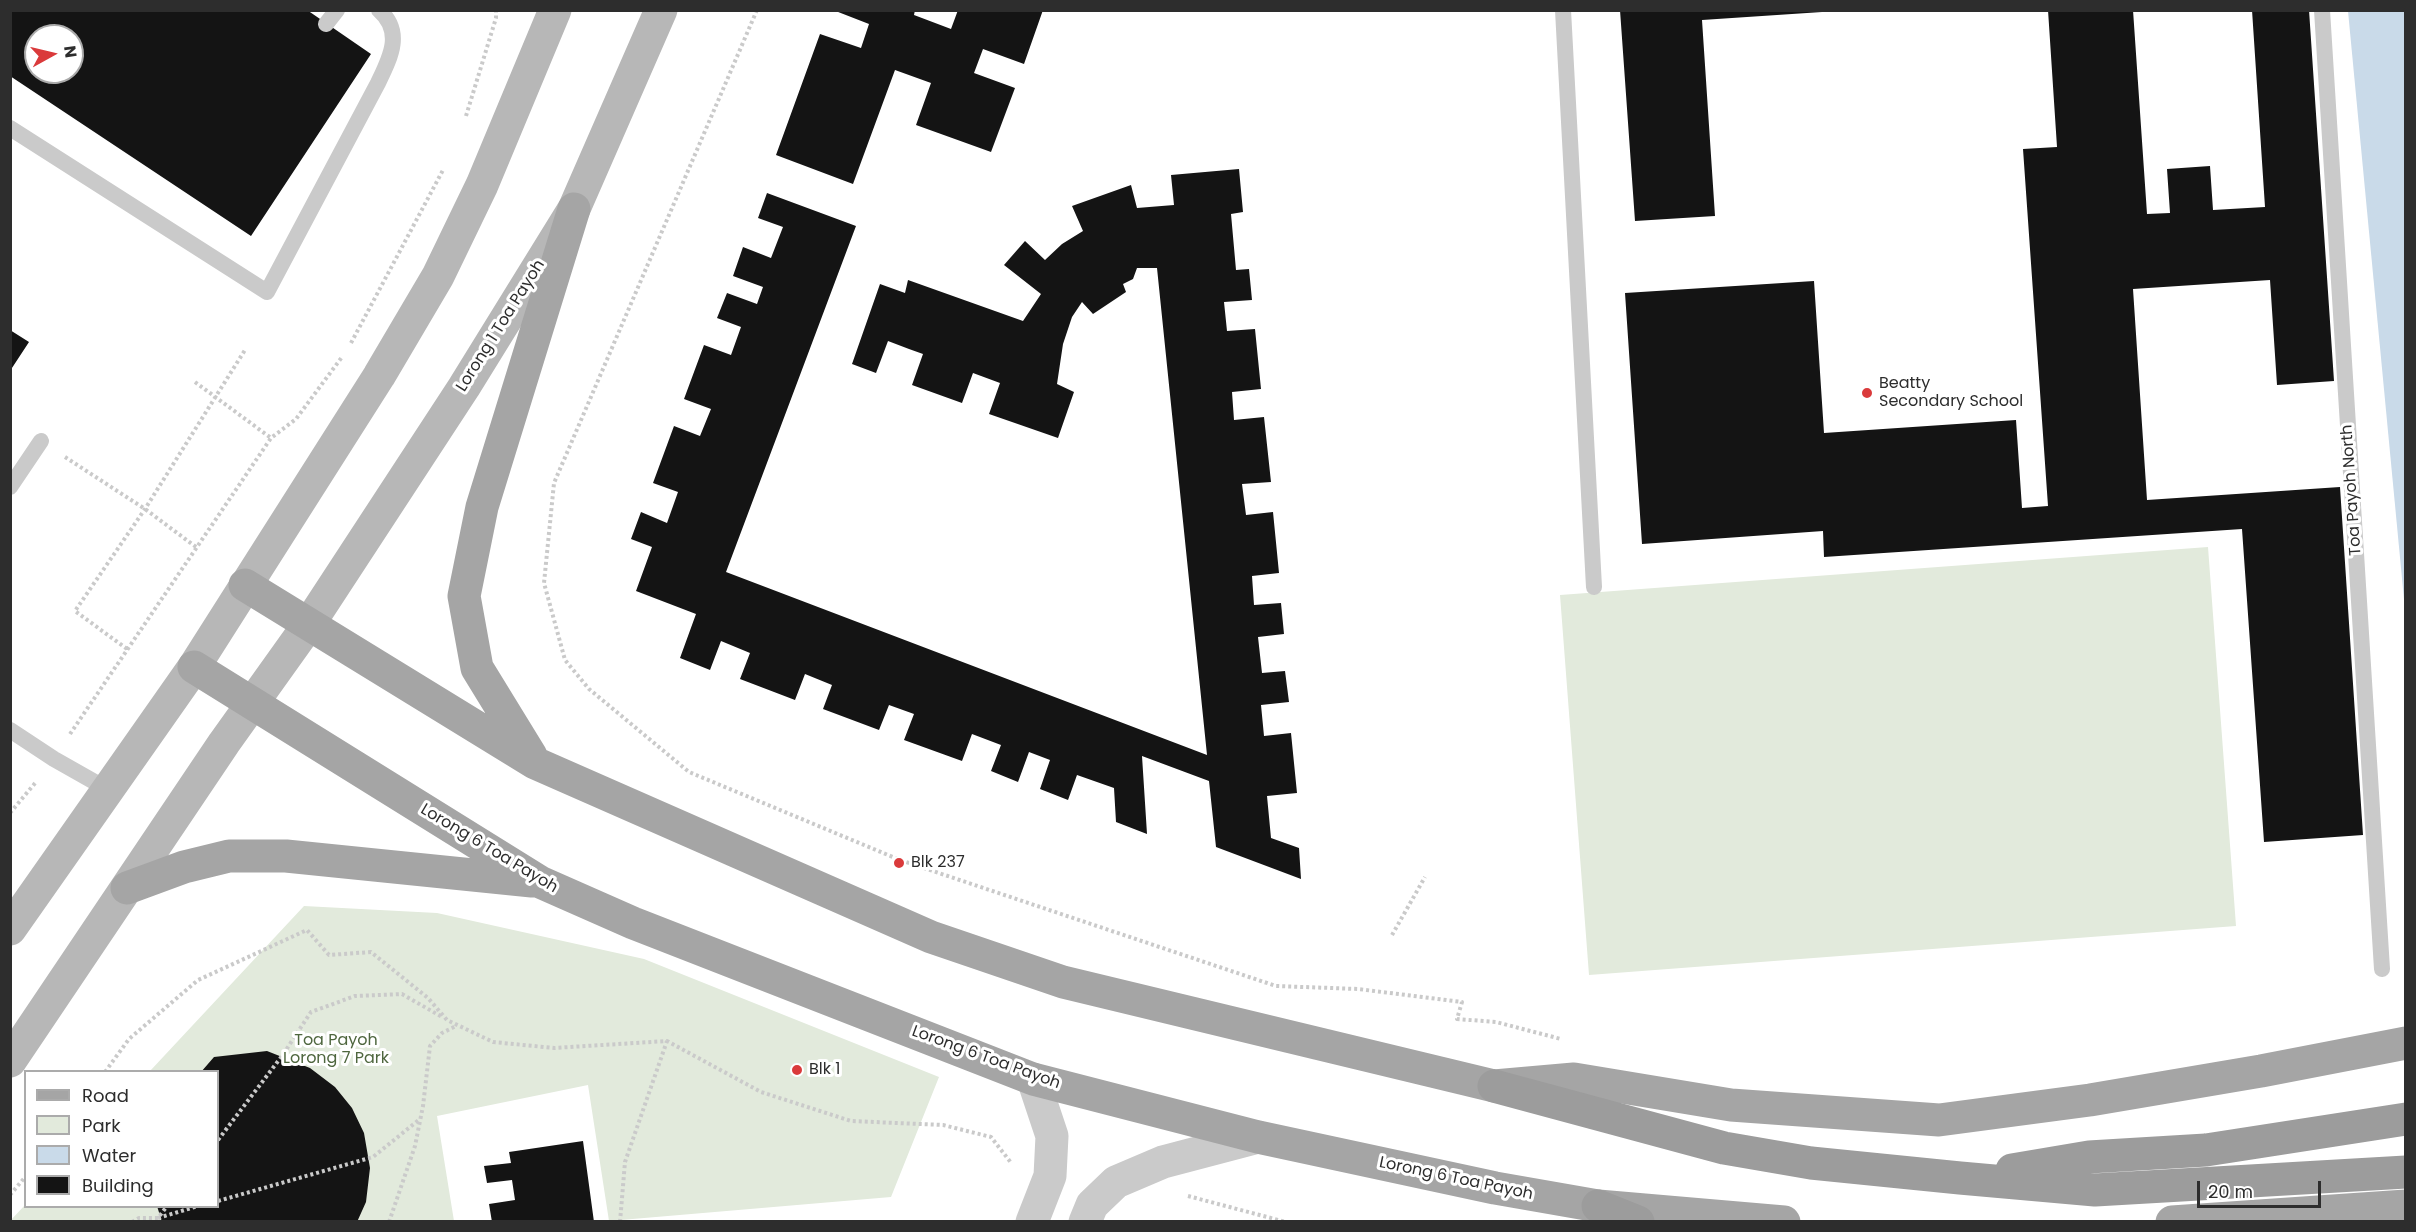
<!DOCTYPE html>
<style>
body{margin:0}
#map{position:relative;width:2416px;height:1232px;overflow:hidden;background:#fff;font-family:Poppins,sans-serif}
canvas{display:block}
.frame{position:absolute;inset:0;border:12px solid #2d2d2d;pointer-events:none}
.legend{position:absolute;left:24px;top:1070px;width:195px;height:138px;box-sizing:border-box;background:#fff;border:2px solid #ababab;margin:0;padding:8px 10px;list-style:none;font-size:18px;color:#2d2d2d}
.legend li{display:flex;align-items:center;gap:12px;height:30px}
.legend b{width:30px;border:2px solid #ababab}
.north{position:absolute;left:24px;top:24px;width:60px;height:60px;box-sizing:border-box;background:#fff;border:2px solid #ababab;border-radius:50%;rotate:82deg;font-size:16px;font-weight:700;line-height:24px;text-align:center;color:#2d2d2d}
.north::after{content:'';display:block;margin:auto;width:21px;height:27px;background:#da3a3b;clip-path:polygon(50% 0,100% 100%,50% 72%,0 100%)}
.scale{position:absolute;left:2197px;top:1181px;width:124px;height:27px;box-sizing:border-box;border:3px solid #2d2d2d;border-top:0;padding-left:8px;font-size:18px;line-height:21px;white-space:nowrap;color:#2d2d2d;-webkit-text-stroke:4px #fff;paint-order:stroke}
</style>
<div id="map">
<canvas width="2416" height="1232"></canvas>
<div class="frame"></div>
<ul class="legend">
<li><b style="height:8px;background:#a5a5a5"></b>Road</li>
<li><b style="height:16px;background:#e2eadc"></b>Park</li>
<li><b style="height:16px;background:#c9dae9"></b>Water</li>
<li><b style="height:16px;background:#141414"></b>Building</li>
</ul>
<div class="north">N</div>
<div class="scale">20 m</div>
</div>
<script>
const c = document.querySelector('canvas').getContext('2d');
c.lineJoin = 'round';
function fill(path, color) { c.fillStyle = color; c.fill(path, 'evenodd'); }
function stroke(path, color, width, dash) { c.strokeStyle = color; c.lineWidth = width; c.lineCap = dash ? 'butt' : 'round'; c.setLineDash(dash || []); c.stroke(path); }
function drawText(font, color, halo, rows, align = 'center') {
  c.font = font + ' Poppins,sans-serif'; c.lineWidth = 6; c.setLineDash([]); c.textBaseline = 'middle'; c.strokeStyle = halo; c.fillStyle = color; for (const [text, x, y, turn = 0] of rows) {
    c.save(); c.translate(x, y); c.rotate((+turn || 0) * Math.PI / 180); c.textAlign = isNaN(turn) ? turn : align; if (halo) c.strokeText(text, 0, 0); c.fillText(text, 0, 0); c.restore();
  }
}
const green = new Path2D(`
 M2208 547 2236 926 1589 975 1560 595Z
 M304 906 437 913 644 959 939 1077 891 1197 609 1221 588 1085 437 1116 454 1221H10L25 1205 218 1206V1072L150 1071Z`);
const water = new Path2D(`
 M2348 11H2405V610Z`);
const building = new Path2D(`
 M10 10H307L371 54 251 236 10 76ZM36 36H72V72H36Z
 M833 10H915L914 15 951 29 958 10H1043L1024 64 983 49 974 73 1015 88 991 152 916 125 931 83 895 70 853 184 776 155 820 34 861 48 869 24Z
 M1620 10H1822V12L1702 20 1715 216 1635 221Z
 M2048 10H2133L2147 214 2170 213 2167 169 2210 166 2213 210 2265 207 2252 10H2309L2334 381 2277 385 2270 280 2133 289 2147 500 2340 487 2363 835 2264 842 2242 529 1824 557 1823 531 1642 544 1625 293 1814 281 1824 433 2016 420 2022 508 2048 506 2023 149 2057 147Z
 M1239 169 1243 212 1231 214 1236 270 1249 269 1252 300 1224 302 1227 331 1255 329 1261 389 1232 392 1234 420 1264 417 1271 482 1242 484 1246 515 1273 512 1279 573 1252 576 1254 605 1281 603 1284 634 1258 637 1262 673 1285 671 1289 702 1261 705 1264 736 1291 733 1297 793 1267 796 1271 838 1299 848 1301 879 1216 847 1209 781 1142 756 1147 834 1116 822 1114 788 1077 775 1068 800 1040 789 1050 760 1029 752 1018 782 991 771 1001 745 972 734 962 761 904 740 914 714 889 705 879 730 823 709 832 685 805 674 795 700 740 679 750 653 721 641 710 670 680 658 696 614 636 591 652 547 631 539 641 512 667 523 678 492 653 483 674 426 700 436 711 409 684 399 704 345 731 355 741 327 717 318 727 293 757 304 763 287 733 276 743 247 771 258 783 227 758 218 767 193 856 226 726 572 1207 755 1157 268H1137L1133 279 1123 284 1126 292 1093 314 1082 302 1072 317 1063 344 1057 384 1074 392 1058 438 989 414 1000 383 973 373 962 403 912 385 923 354 909 349 888 341 876 373 852 364 880 284 905 293 908 280 1023 321 1041 294 1004 265 1025 241 1045 260 1062 244 1083 231 1072 206 1131 185 1137 208 1174 205 1171 175Z
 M10 330 29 342 10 371Z
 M267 1051 310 1068 335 1087 352 1108 364 1133 370 1168 366 1202 357 1222H162L157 1206H218V1072H201L214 1057Z
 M583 1141 594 1222H518V1220L492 1222 489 1204 515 1200 512 1180 487 1183 484 1166 511 1163 509 1152Z`);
const path = new Path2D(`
 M757 10 554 483 544 583 565 660 589 689 689 772 900 860 1276 986 1358 989 1462 1002 1457 1019 1496 1022 1561 1039
 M466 116 496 18V10
 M351 343 443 170
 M195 382 271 438
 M65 457 145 509 196 547
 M127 649 75 611 145 509 245 350
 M70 734 271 438 296 419 342 357
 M10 813 36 782
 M1392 935 1425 877
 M105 1072 129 1039 198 980 307 930 329 955 371 952 428 998 447 1020 493 1042 554 1048 667 1041 761 1092 851 1121 943 1125 991 1137 1012 1164
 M218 1140 282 1056 311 1012 355 996 402 994 442 1017
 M10 1195 26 1176
 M1188 1196 1286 1222
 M218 1201 373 1157 420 1119
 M158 1218 198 1206
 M132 1222 139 1218H158L167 1206
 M389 1222 415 1146 423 1106 430 1046 442 1033 456 1026
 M620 1222 625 1162 667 1041`);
const service = new Path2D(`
 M1563 10 1594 587
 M2322 10 2382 969
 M326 24 337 10
 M10 128 267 292 378 83C390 58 404 32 379 10
 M10 487 41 441
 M10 730 54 759 107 789`);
const minor = new Path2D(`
 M1032 1222 1050 1176 1052 1136 1033 1079
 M1085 1222 1092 1205 1116 1182 1163 1162 1258 1137`);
const secondary = new Path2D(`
 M10 929 194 667 379 376 438 276 482 185 555 10
 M10 1061 224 743 309 624 464 387 574 209 661 10`);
const primary = new Path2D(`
 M245 585 535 763 931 937 1063 982 1494 1086 1574 1079 1731 1105 1939 1120 2090 1100 2261 1071 2406 1043
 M194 667 540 882 633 923 1033 1079 1258 1137 1495 1188 1598 1206 1784 1222
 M531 756 477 668 464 596 482 507 574 209
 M127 888 184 867 229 856H286L532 881
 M2172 1222 2406 1206`);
const trunk = new Path2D(`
 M1494 1086 1724 1148 1811 1163 1960 1178 2095 1190 2406 1172
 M2012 1170 2089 1157 2206 1150 2406 1119
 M1598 1206 1638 1222`);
const markers = [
 [1867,393,6,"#da3a3b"],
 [899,863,6,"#da3a3b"],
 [797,1070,6,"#da3a3b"]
];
const streetNames = [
 ["Lorong 1 Toa Payoh",501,326,-58],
 ["Toa Payoh North",2352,490,-94],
 ["Lorong 6 Toa Payoh",489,849,31],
 ["Lorong 6 Toa Payoh",986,1058,20],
 ["Lorong 6 Toa Payoh",1456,1179,12]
];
const poiNames = [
 ["Beatty",1879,384],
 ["Secondary School",1879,402],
 ["Blk 237",911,863],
 ["Blk 1",809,1070]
];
const parkNames = [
 ["Toa Payoh",336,1041],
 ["Lorong 7 Park",336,1059]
];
fill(green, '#e2eadc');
fill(water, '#c9dae9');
fill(building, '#141414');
stroke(path, '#cacaca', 4, [3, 3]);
stroke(service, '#cacaca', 16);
stroke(minor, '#cacaca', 33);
stroke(secondary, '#b7b7b7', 33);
stroke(primary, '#a5a5a5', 33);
stroke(trunk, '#9c9c9c', 33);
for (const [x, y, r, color] of markers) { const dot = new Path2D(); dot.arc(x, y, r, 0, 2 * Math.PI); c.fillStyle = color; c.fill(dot); stroke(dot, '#fff', 2); }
drawText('16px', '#2d2d2d', '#fff', streetNames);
drawText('16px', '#2d2d2d', '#fff', poiNames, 'left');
drawText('16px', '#4e663e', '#fff', parkNames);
</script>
